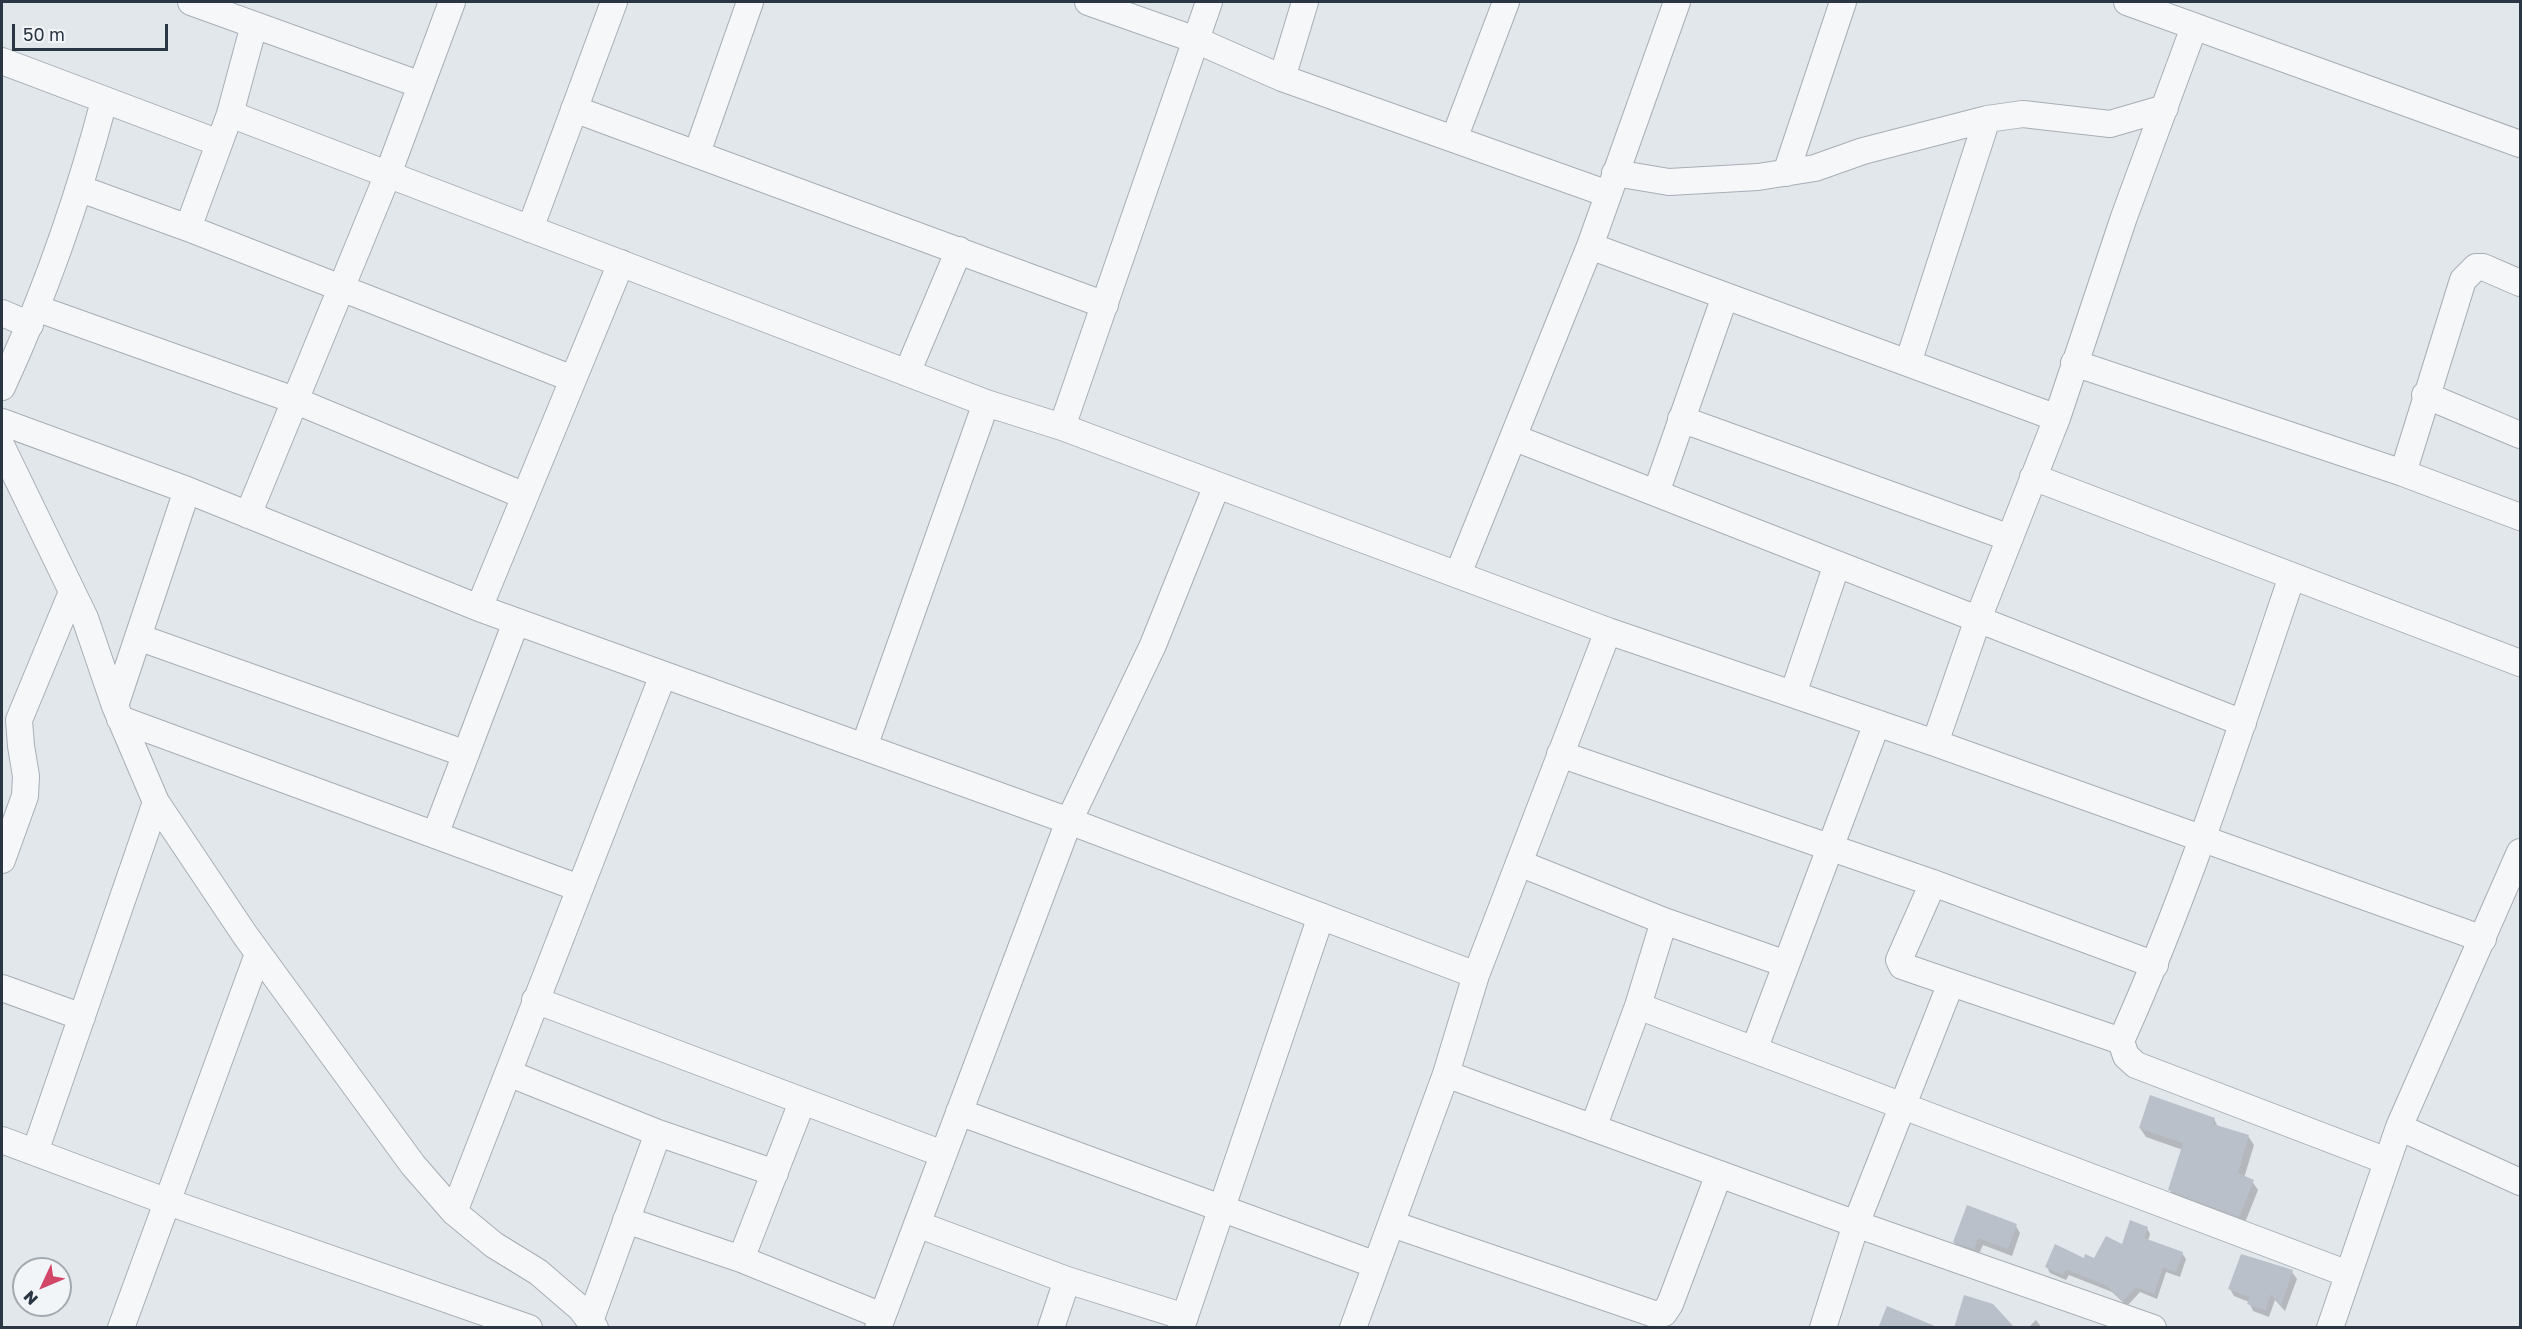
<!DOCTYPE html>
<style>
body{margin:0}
#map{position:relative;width:2522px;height:1329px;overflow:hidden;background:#e2e7eb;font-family:"Golos Text",sans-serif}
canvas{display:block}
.frame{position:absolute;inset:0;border:3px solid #2a3644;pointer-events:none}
.north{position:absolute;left:12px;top:1257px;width:60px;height:60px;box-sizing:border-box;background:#f2f5f8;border:2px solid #a2a9b0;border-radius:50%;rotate:226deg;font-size:16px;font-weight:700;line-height:24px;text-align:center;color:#2a3644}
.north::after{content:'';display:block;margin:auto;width:21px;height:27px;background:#d24668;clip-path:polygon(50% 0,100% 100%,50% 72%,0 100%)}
.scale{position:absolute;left:12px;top:24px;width:156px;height:27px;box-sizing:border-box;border:3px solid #2a3644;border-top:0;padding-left:8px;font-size:18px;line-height:21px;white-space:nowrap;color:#2a3644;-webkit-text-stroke:4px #f2f5f8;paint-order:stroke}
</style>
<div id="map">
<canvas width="2522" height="1329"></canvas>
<div class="frame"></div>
<div class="north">N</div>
<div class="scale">50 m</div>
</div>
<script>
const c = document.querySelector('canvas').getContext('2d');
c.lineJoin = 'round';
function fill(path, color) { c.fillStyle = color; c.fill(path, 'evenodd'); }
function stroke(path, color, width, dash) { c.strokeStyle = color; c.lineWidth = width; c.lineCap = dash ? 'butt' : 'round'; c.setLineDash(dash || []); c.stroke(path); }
const shadow = new Path2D(`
 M2214 1119 2218 1127 2248 1136 2254 1145 2244 1178 2252 1181 2258 1190 2244 1225 2175 1199 2170 1190 2183 1150 2146 1137 2140 1128Z
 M2016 1226 2020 1233 2012 1256 1983 1245 1978 1256 1959 1250 1954 1242Z
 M2147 1228 2150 1234 2148 1241 2182 1253 2186 1259 2180 1277 2166 1272 2157 1299 2140 1292 2127 1306 2112 1292 2069 1275 2066 1280 2050 1273 2047 1267 2095 1260 2123 1246Z
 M2292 1272 2297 1279 2285 1311 2275 1300 2269 1317 2253 1311 2249 1302 2234 1296 2230 1289Z
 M2036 1320 2042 1328H2028Z`);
const building = new Path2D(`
 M2150 1095 2215 1118 2213 1124 2249 1135 2238 1173 2254 1180 2239 1217 2168 1190 2183 1143 2139 1128Z
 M1967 1205 2017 1224 2008 1249 1978 1238 1974 1249 1953 1242Z
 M2130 1220 2148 1227 2144 1238 2183 1252 2176 1272 2163 1267 2154 1294 2136 1287 2123 1301 2107 1286 2066 1269 2063 1275 2045 1267 2055 1244 2084 1258 2085 1254 2094 1258 2106 1236 2122 1244Z
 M2241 1254 2293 1270 2281 1305 2271 1294 2265 1310 2247 1304 2250 1297 2228 1289Z
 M1964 1295 1993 1304 2015 1328H1954Z
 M1887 1306 1937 1327V1328H1878Z`);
const minor = new Path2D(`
 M191 2 421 85
 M1088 2 1196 40 1282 78 1608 194
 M2127 2 2520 144
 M2 61 219 143
 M1282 78 1305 2
 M574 109 1105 305
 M230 114 986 403 1062 427 1608 631 1935 743 2483 939
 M1454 139 1506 2
 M697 153 750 2
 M1615 173 1669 182 1758 177 1815 168 1863 151 1987 119 2023 114 2110 124 2165 108
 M1786 173 1843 2
 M81 189 188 228 573 379
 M188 228 230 114 254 25
 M530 229 614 2
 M1590 246 2057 418
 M36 308 294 400 525 496
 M2 313 30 325
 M1908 363 1987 119
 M2074 363 2403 473 2520 517
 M907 373 959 250
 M2 387C45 294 78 200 104 101
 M2425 395 2520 435
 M1681 419 2010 538
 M2 422 187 490 479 608 1069 821 1476 975
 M1062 427 1209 2
 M1515 438 2243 723
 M2 447 85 618 115 706 156 802 245 935 413 1165 454 1212 494 1245 538 1272 581 1309 595 1328
 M2403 473 2463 280 2476 267H2483L2520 283
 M2033 477 2520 663
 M1656 493 1725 296
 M248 515 388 174 452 2
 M1458 574 1590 246 1677 2
 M479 608 621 263
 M138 637 466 754
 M1793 694 1837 564
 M115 706 187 490
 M120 719 579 888
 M1935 743 1978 619 2057 418 2124 217 2194 27
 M864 747 986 403
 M1560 754 1933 883 2155 965
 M435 835 516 622
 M2 860 25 796 26 776 21 746 19 720 72 592
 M1519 863 1664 921 1786 964
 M1933 883 1899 960 1902 966 2121 1041 2126 1056 2136 1065 2387 1161
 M2 988 82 1017
 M535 1000 943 1154
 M1638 1006 2348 1274
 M2121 1041C2189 890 2239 733 2292 576
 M1754 1050 1877 723
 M508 1073 658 1133 775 1173
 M1446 1074 1856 1224 2153 1328
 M959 1112 1376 1265
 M2399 1127 2520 1182
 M1593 1128 1638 1006 1664 921
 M2 1140 168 1202 529 1328
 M35 1152 156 802
 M454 1212 663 675
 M626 1220 741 1259 882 1316
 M917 1224 1067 1280 1185 1317
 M1392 1224 1654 1314 1664 1313 1670 1304 1719 1174
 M741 1259 802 1102
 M590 1321 658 1133
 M121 1328 258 954
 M878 1328 1069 821 1153 645 1217 485
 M1051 1328 1067 1280
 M1181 1328 1321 916
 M1353 1328 1446 1074 1476 975 1608 631
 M1823 1328 1856 1224 1951 983
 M2330 1328 2399 1127 2520 852`);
fill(shadow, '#0003');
fill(building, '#b9c0c9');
stroke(minor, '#a7aeb6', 28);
stroke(minor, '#f5f7f9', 26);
</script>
